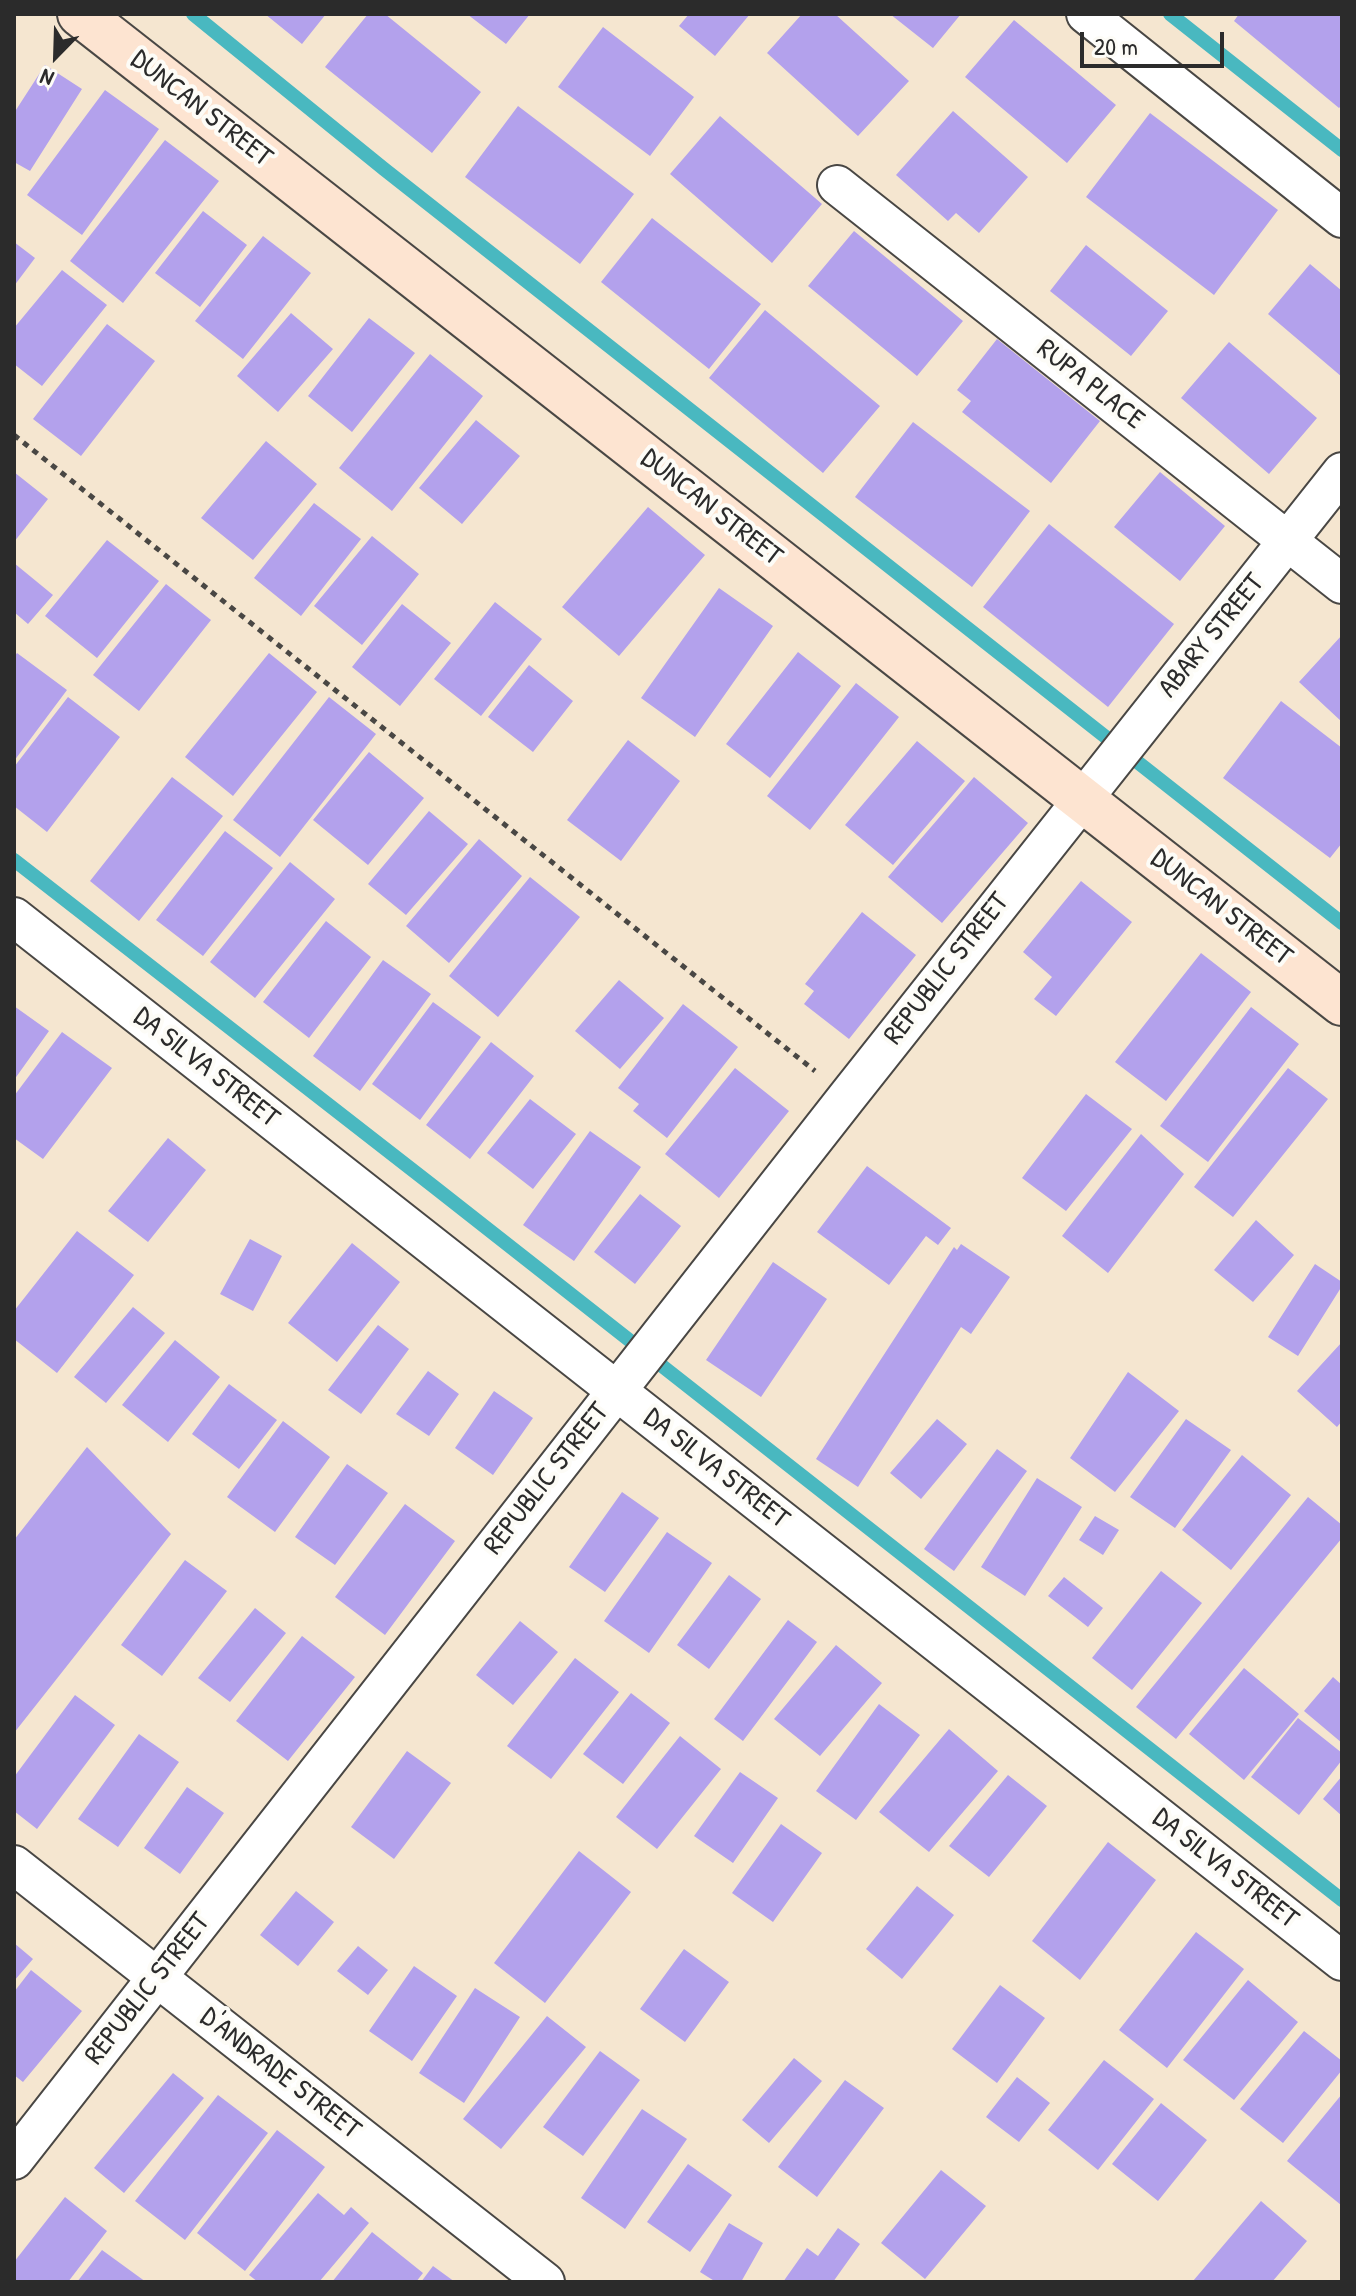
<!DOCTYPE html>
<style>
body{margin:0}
#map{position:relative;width:1356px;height:2296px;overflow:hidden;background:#f5e6d0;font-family:"Patrick Hand",sans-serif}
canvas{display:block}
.frame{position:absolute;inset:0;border:16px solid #2b2b2b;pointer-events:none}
.north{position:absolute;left:16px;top:16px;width:80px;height:80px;-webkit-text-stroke:6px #fdfcf7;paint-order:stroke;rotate:203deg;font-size:22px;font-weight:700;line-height:32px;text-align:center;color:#2b2b2b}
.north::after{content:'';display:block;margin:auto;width:28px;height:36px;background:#2b2b2b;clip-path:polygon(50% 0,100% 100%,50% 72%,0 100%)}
.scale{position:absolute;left:1080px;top:32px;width:144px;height:36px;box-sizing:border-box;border:4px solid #2b2b2b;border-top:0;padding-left:10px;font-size:24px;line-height:28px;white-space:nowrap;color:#2b2b2b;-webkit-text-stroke:6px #fdfcf7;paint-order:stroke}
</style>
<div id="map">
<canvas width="1356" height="2296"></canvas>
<div class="frame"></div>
<div class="north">N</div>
<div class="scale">20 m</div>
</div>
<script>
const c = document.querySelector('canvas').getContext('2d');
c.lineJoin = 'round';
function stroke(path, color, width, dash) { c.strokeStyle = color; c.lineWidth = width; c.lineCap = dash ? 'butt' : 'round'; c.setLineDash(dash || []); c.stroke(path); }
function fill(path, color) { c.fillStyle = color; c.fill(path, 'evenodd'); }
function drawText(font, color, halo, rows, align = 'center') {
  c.font = font + ' "Patrick Hand",sans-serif'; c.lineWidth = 8; c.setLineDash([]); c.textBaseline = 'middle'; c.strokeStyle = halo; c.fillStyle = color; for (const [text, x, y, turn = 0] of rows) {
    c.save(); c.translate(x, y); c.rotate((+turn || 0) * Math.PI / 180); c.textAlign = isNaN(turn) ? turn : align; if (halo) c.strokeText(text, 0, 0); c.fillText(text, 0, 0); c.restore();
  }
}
const stream = new Path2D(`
 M193 14 384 169 1342 923
 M1170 14 1342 150
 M14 860 433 1186 1342 1900`);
const building = new Path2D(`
 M265 14H326L302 44Z
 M368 14H385L481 92 432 153 325 67Z
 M467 14H530L506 44Z
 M689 14H750L715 56 679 26Z
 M802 14H835L909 81 858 136 767 53Z
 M890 14H961L933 48Z
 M1239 14H1342V105L1339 108 1234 21Z
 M1014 20 1116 105 1067 163 965 77Z
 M603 27 694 97 650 156 558 87Z
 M45 65 82 89 30 171 14 162V113Z
 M105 90 159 129 82 235 27 195Z
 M518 106 634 194 580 264 465 177Z
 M953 111 1028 177 979 233 956 213 948 221 896 175Z
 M1150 113 1278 210 1214 295 1086 197Z
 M720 116 822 204 772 263 670 174Z
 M165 140 219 181 123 303 70 261Z
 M203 211 247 245 200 307 155 273Z
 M652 218 761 304 709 369 601 282Z
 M854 231 963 321 917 376 808 286Z
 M263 236 311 273 243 359 195 321Z
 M14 242 35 258 14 286Z
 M1086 245 1168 311 1131 356 1050 291Z
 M1310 264 1342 291V377L1268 314Z
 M62 270 107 305 42 386 14 364V328Z
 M765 310 880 406 823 473 709 378Z
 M291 313 333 349 278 412 237 376Z
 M369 318 415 353 352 432 308 396Z
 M107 324 155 361 81 456 33 419Z
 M997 339 1100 421 1051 483 962 412 971 401 957 390Z
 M1229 342 1317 418 1269 474 1181 398Z
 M430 354 483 396 392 511 339 468Z
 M476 420 520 456 462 524 419 488Z
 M913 422 1030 511 972 587 855 497Z
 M266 441 317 484 253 560 201 518Z
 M14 472 48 499 14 542Z
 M1160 472 1225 526 1180 581 1114 527Z
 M314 503 361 539 301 616 254 578Z
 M648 507 705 555 619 656 562 607Z
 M1049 524 1174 624 1108 707 983 607Z
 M372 536 419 574 362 645 314 606Z
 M107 540 159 581 97 658 45 616Z
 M14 563 53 595 28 624 14 612Z
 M166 584 211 620 139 711 93 675Z
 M719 588 773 626 695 737 641 698Z
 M495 602 542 639 481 716 434 679Z
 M402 604 451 643 400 706 352 667Z
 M1342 635V722L1299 682Z
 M798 652 841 686 770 778 726 744Z
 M17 653 67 690 14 761V657Z
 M269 653 317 692 233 796 185 757Z
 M529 665 573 701 533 752 488 717Z
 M856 683 899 717 810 830 767 796Z
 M68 697 120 737 47 832 14 806V767Z
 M329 697 376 734 280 857 233 820Z
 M1281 701 1342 748V843L1330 858 1223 778Z
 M628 740 680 781 621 861 567 820Z
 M917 741 965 781 893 865 845 825Z
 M369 752 424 798 368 865 313 820Z
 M172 777 223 816 139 921 90 881Z
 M974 777 1028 823 942 923 888 877Z
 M429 811 468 844 406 915 368 884Z
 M225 831 273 868 203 956 156 920Z
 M479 839 522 876 449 963 406 926Z
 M290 862 335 899 255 998 210 962Z
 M530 877 580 917 498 1017 449 976Z
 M1081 881 1132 922 1056 1016 1034 999 1052 977 1023 952Z
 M862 912 916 955 849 1039 804 1004 814 991 805 984Z
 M326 921 371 957 309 1038 263 1002Z
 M1201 953 1251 992 1166 1101 1115 1062Z
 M383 960 431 994 360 1091 313 1056Z
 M619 980 664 1018 620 1069 575 1031Z
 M433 1002 481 1037 420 1120 372 1084Z
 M683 1004 738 1047 667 1138 633 1111 639 1104 618 1088Z
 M14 1006 49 1031 14 1080Z
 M1251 1007 1299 1044 1208 1162 1160 1126Z
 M62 1032 112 1068 43 1159 14 1138V1096Z
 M491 1042 534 1076 470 1159 426 1125Z
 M735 1068 789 1111 719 1198 665 1154Z
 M1288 1068 1328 1099 1233 1217 1194 1187Z
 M1086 1094 1132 1129 1066 1211 1022 1178Z
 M530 1099 576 1134 533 1189 487 1153Z
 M590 1131 641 1167 574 1261 523 1225Z
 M1141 1134 1184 1174 1108 1273 1062 1236Z
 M168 1138 206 1170 148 1242 108 1211Z
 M867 1166 951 1228 938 1245 926 1236 889 1285 817 1232Z
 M640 1194 681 1226 635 1284 594 1252Z
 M1256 1220 1294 1255 1253 1302 1214 1270Z
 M77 1231 134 1275 57 1373 14 1339V1311Z
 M250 1239 282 1256 253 1311 220 1294Z
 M352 1243 400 1282 337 1362 288 1323Z
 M961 1244 1010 1277 971 1334 961 1327 858 1487 816 1459 954 1247 957 1250Z
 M773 1262 827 1299 761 1397 706 1360Z
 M1315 1264 1342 1282V1286L1298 1356 1268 1337Z
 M133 1307 165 1333 106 1403 74 1377Z
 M378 1325 409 1349 361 1414 328 1390Z
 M175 1340 220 1377 168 1442 122 1405Z
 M1342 1342V1421L1337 1427 1297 1391Z
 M428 1371 459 1394 429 1436 396 1414Z
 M1128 1372 1179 1411 1115 1492 1070 1458Z
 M229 1384 277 1420 239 1469 192 1434Z
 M494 1391 533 1418 493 1475 455 1448Z
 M937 1419 967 1444 921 1499 890 1473Z
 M1186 1419 1231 1450 1175 1528 1130 1497Z
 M283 1421 330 1457 275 1532 227 1497Z
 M87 1447 171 1534 14 1733V1540Z
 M997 1449 1027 1471 954 1571 924 1549Z
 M1242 1455 1291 1495 1231 1570 1182 1530Z
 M347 1464 388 1493 335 1565 295 1537Z
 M1037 1478 1082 1507 1025 1596 981 1567Z
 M622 1492 659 1518 605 1592 569 1567Z
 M1308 1497 1342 1525V1538L1176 1739 1136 1707Z
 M405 1504 455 1541 385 1635 335 1597Z
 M1095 1516 1119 1530 1103 1555 1079 1540Z
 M667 1532 712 1563 649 1653 604 1621Z
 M185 1560 227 1591 162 1676 121 1645Z
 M1161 1571 1202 1603 1132 1690 1092 1658Z
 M729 1575 761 1599 709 1669 677 1645Z
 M1064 1577 1103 1608 1088 1627 1048 1596Z
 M255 1608 286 1633 230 1702 198 1678Z
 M788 1620 817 1642 743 1741 714 1719Z
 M520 1621 558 1652 513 1705 476 1675Z
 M302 1636 355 1677 288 1761 236 1721Z
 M836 1645 882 1683 820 1756 774 1719Z
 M575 1658 619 1692 551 1779 507 1746Z
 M1244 1668 1299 1714 1244 1780 1189 1734Z
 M1333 1677 1342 1685V1743L1304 1711Z
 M631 1693 670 1723 623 1784 583 1754Z
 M75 1695 115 1725 37 1829 14 1811V1777Z
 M879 1704 920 1735 856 1820 816 1791Z
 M1298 1718 1342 1753V1760L1299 1815 1251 1777Z
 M949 1729 998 1771 929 1852 879 1812Z
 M139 1734 179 1762 118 1847 78 1819Z
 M680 1736 721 1769 657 1849 616 1817Z
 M407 1751 451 1783 394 1859 351 1827Z
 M740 1772 778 1798 733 1863 694 1836Z
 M1008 1775 1047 1806 989 1877 949 1846Z
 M1342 1776V1816L1323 1799Z
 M187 1787 224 1813 180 1874 144 1848Z
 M781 1824 822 1853 773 1922 732 1893Z
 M1108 1842 1156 1880 1080 1980 1032 1941Z
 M579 1851 631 1892 545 2003 494 1963Z
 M917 1886 954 1915 902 1979 866 1949Z
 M296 1891 334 1922 298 1966 260 1935Z
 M1196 1932 1244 1969 1167 2068 1119 2030Z
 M14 1943 33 1959 14 1981Z
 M358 1946 388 1970 368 1995 337 1971Z
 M684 1949 729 1982 685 2042 640 2009Z
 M414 1966 457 1996 412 2061 369 2031Z
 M31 1970 82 2011 23 2082 14 2075V1992Z
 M1248 1980 1298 2022 1234 2100 1183 2060Z
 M1000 1985 1045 2018 997 2083 952 2049Z
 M475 1988 520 2017 464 2103 419 2073Z
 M547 2016 586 2047 501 2149 463 2119Z
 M1304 2031 1342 2061V2070L1283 2143 1240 2109Z
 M600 2051 640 2080 583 2156 543 2127Z
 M794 2058 822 2081 769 2143 742 2120Z
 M1104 2060 1154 2099 1098 2170 1048 2130Z
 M173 2073 204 2098 124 2193 94 2168Z
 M1017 2077 1050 2103 1019 2142 986 2117Z
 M845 2080 884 2108 817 2197 778 2167Z
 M1342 2094V2204L1341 2205 1287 2161Z
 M218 2095 268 2133 185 2240 135 2201Z
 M1161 2103 1207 2140 1158 2201 1112 2164Z
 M642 2109 687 2139 625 2229 581 2198Z
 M277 2130 325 2167 245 2271 197 2233Z
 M688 2164 732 2195 690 2252 647 2222Z
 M941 2170 986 2206 925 2279 881 2243Z
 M318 2193 344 2215 351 2207 369 2223 319 2282H258L249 2275Z
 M65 2197 107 2231 68 2282H14V2262Z
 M1261 2201 1307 2241 1272 2282H1195L1193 2281Z
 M729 2223 763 2243 741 2282H716L700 2272Z
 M838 2228 860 2244 833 2282H783L807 2248 818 2256Z
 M372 2232 423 2273 416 2282H332Z
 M102 2250 146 2282H77Z
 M433 2266 455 2282H421Z`);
const path = new Path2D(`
 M14 435 815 1071`);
const street = new Path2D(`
 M1086 14 1342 218
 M837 185 1342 584
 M14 917 1342 1961
 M14 1865 545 2282
 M14 2160 847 1097 1342 472`);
const secondary = new Path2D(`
 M80 14 1342 1003`);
const streetNames = [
 ["DUNCAN STREET",201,109,38],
 ["RUPA PLACE",1090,385,38],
 ["DUNCAN STREET",711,508,38],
 ["ABARY STREET",1212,636,-51],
 ["DUNCAN STREET",1221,908,38],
 ["REPUBLIC STREET",947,969,-52],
 ["DA SILVA STREET",206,1068,38],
 ["DA SILVA STREET",716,1469,38],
 ["REPUBLIC STREET",547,1479,-52],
 ["DA SILVA STREET",1225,1869,38],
 ["REPUBLIC STREET",148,1989,-52],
 ["D'ANDRADE STREET",280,2074,38]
];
stroke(stream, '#49b8c0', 14);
fill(building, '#b3a1ec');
stroke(street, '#494744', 42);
stroke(secondary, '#494744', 48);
stroke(path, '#494744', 5, [6, 6]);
stroke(street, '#fff', 38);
stroke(secondary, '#fde4d1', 44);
drawText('28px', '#2b2b2b', '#fdfcf7', streetNames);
</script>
